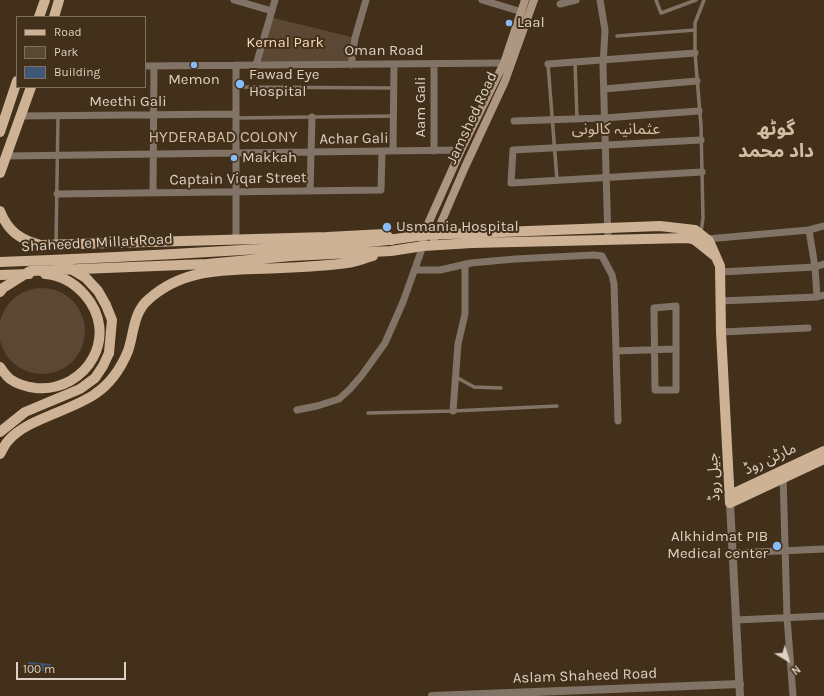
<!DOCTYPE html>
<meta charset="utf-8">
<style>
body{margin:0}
#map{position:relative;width:824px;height:696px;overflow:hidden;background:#43301a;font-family:Karla,sans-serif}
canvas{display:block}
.legend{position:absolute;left:16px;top:16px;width:130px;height:72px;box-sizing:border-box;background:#43301a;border:1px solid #81705e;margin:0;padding:5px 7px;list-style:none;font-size:12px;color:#ddd1c4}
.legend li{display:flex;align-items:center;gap:8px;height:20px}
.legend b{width:20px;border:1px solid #81705e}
.north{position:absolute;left:768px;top:640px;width:40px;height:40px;-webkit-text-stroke:3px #43301a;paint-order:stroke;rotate:142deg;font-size:11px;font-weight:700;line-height:16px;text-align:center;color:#ddd1c4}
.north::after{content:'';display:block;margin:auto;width:14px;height:18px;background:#ddd1c4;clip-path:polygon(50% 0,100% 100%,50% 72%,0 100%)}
.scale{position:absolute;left:16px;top:662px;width:110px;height:18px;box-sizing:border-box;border:2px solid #ddd1c4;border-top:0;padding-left:5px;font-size:12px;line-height:14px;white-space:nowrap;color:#ddd1c4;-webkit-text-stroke:3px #43301a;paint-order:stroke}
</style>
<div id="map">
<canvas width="824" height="696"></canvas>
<ul class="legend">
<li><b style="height:5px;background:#ceb295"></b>Road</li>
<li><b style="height:11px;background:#5b4834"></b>Park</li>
<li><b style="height:11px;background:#3e5878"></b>Building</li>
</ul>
<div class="north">N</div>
<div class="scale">100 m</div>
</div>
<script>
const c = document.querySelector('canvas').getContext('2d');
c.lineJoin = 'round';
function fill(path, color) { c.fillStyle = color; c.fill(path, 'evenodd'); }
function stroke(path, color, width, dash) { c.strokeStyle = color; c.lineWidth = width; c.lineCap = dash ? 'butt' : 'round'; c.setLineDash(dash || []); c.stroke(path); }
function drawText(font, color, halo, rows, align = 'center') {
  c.font = font + ' Karla,"Noto Sans Arabic",sans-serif'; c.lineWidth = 4; c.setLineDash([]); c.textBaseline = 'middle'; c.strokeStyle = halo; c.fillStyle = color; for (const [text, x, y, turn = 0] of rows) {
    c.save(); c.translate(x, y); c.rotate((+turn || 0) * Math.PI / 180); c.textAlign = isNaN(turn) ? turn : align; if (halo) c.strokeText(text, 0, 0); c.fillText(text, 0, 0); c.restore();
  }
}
const green = new Path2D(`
 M270 17 355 38 351 65H256Z
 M-1 331a43 43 0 1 1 86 0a43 43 0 1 1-86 0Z`);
const building = new Path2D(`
 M28 662 51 664 52 671 28 672Z`);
const service = new Path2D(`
 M656 0 661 13 696 0
 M617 36 695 30
 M575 62 577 119
 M548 64 557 180
 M236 87 394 88
 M236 118 394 116
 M701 232 703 218 701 126 695 53V23L704 0
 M56 244 58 116
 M456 377 474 387 501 388
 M368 413 453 411 557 406`);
const minor = new Path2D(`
 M234 0 272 11
 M482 0 522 12
 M600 0 605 30 603 66 608 240
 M560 4 576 0
 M434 64V151
 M548 64 695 53
 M256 65 275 0
 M351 65 355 38 366 0
 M145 66 504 63
 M604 89 697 81
 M20 116 236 114
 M514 121 604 118 699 111
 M701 140 513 150 511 183 702 172
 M393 151 394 64
 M6 156 461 150
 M310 191 312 117
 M153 192 154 66
 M57 194 381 190 382 152
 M809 230 815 267 817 297
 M236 239V65
 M707 239 809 230 824 226
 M415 270H440L471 263 515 259 594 255 602 256 612 275 614 284 616 351
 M720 272 815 267 824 264
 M720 301 817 297 824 295
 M676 306V390H655L654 308Z
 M721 332 808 328
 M297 410 317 406 339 399 350 389 362 375 385 343 403 302 423 246
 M453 411 458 344 465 314V264
 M618 421 616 351 676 349
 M783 474 787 617 793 696
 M733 553 824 549
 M736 620 824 616`);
const tertiary = new Path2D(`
 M730 503 740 696
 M432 696 740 684`);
const secondary = new Path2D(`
 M434 239 465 167 505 81 534 0
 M423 246V235L461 150 504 63 525 0`);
const primary = new Path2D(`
 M39 17 45 0
 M54 17 59 0
 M0 132 17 81
 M0 173 31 87
 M0 211C8 231 20 240 41 245L327 237 385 234 392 240
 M0 262C81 259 161 255 242 250 303 246 364 245 423 235L660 226 695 230 709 241 720 266 721 332 730 503 824 459
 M0 292 3 288 30 271 207 264 291 256 391 251 423 246 472 243 688 238 695 240 715 256
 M0 367C3 371 6 376 10 379 17 384 27 387 36 388 87 392 121 335 84 294 74 283 60 275 45 274
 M0 432 25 412 80 389 95 378 103 366 109 353
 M0 454C3 449 5 444 8 441 26 419 71 411 95 394 110 384 121 368 128 351 134 334 133 312 149 299 187 265 233 271 281 268 303 267 325 266 347 263 356 262 365 258 373 256
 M730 495 824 451`);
const primaryBridge = new Path2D(`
 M56 260 86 278 98 291 106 305 112 320 109 353
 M0 275 29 274`);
const markers = [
 [509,23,4,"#86bbfb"],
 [194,65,4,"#86bbfb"],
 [240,84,5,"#86bbfb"],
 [234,158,4,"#86bbfb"],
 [387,227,5,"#86bbfb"],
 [777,546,5,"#86bbfb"]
];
const poiNames = [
 ["Laal",517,23],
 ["Fawad Eye",249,75],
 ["Hospital",249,92],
 ["Memon",194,80,"center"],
 ["Makkah",242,158],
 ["Usmania Hospital",396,227],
 ["Alkhidmat PIB",768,537,"right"],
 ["Medical center",768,554,"right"]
];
const parkNames = [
 ["Kernal Park",285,43]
];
const streetNames = [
 ["Oman Road",384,51],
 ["Meethi Gali",128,102],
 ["Aam Gali",421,107,-90],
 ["Jamshed Road",472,118,-65],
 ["Achar Gali",354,139,-1],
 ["Captain Viqar Street",238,179,-1],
 ["Shaheed e Millat Road",97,243,-3],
 ["مارٹن روڈ",770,459,-25],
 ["جیل روڈ",714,477,-93],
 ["Aslam Shaheed Road",585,676,-2]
];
const neighbourhoodNames = [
 ["عثمانیہ کالونی",616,129],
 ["HYDERABAD COLONY",223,137]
];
const districtNames = [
 ["گوٹھ",776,130],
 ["داد محمد",776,152]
];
fill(green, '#5b4834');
fill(building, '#3e5878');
stroke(service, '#817466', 3.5);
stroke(minor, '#817466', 7);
stroke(tertiary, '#817466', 8);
stroke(secondary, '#ad9780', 8);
stroke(primary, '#ceb295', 10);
stroke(primaryBridge, '#ceb295', 10);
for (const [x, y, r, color] of markers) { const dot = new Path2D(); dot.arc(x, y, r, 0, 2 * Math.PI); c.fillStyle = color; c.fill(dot); stroke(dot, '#43301a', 1.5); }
drawText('15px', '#ddd1c4', '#43301a', poiNames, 'left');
drawText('15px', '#f9daba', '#43301a', parkNames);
drawText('15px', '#ddd1c4', '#43301a', streetNames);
drawText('16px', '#d5bda4', '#43301a', neighbourhoodNames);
drawText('bold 19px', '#d5bda4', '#43301a', districtNames);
</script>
